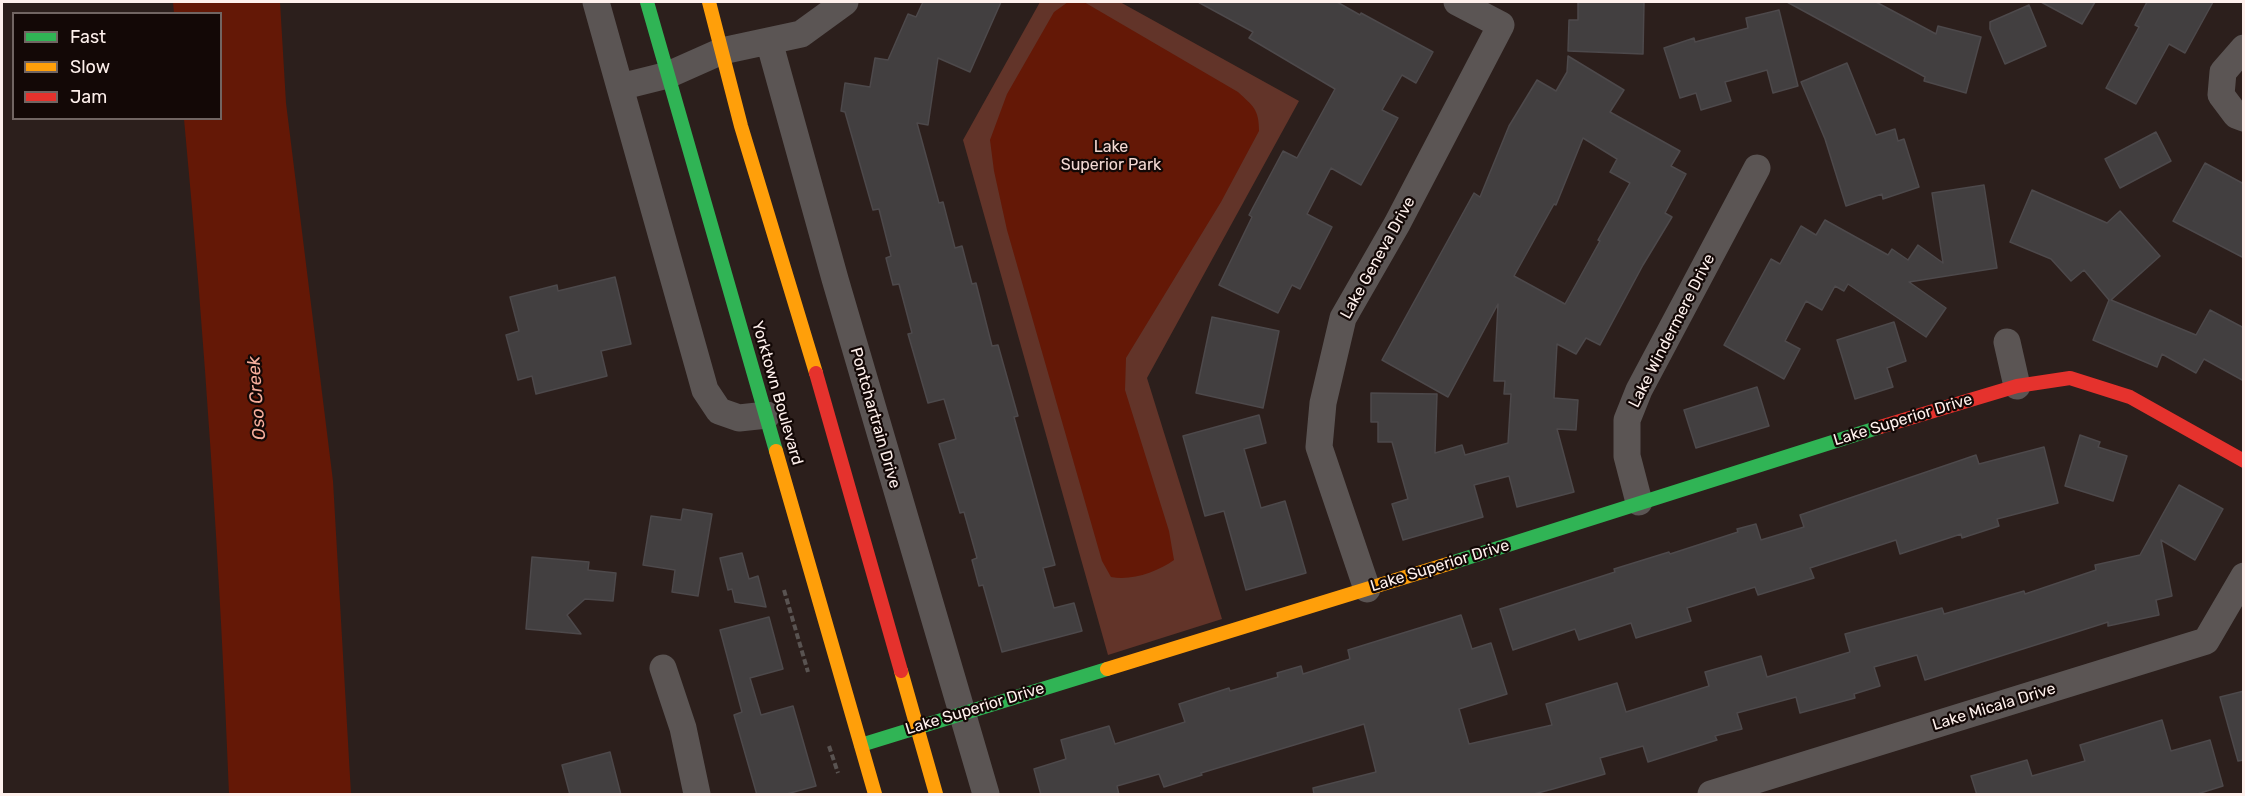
<!DOCTYPE html>
<style>
body{margin:0}
#map{position:relative;width:2245px;height:796px;overflow:hidden;background:#2c1f1c;font-family:Rubik,sans-serif}
canvas{display:block}
.frame{position:absolute;inset:0;border:3px solid #fef0ec;pointer-events:none}
.legend{position:absolute;left:12px;top:12px;width:210px;height:108px;box-sizing:border-box;background:#130806;border:2px solid #716562;margin:0;padding:8px 10px;list-style:none;font-size:18px;color:#fef0ec}
.legend li{display:flex;align-items:center;gap:12px;height:30px}
.legend b{width:30px;border:2px solid #716562}
</style>
<div id="map">
<canvas width="2245" height="796"></canvas>
<div class="frame"></div>
<ul class="legend">
<li><b style="height:8px;background:#30b455"></b>Fast</li>
<li><b style="height:8px;background:#ff9f0a"></b>Slow</li>
<li><b style="height:8px;background:#e5322d"></b>Jam</li>
</ul>
</div>
<script>
const c = document.querySelector('canvas').getContext('2d');
c.lineJoin = 'round';
function fill(path, color) { c.fillStyle = color; c.fill(path, 'evenodd'); }
function stroke(path, color, width, dash) { c.strokeStyle = color; c.lineWidth = width; c.lineCap = dash ? 'butt' : 'round'; c.setLineDash(dash || []); c.stroke(path); }
function drawText(font, color, halo, rows, align = 'center') {
  c.font = font + ' Rubik,sans-serif'; c.lineWidth = 4.5; c.setLineDash([]); c.textBaseline = 'middle'; c.strokeStyle = halo; c.fillStyle = color; for (const [text, x, y, turn = 0] of rows) {
    c.save(); c.translate(x, y); c.rotate((+turn || 0) * Math.PI / 180); c.textAlign = isNaN(turn) ? turn : align; if (halo) c.strokeText(text, 0, 0); c.fillText(text, 0, 0); c.restore();
  }
}
const green = new Path2D(`
 M1040 2H1120L1299 101 1147 378 1222 619 1108 655 963 140Z`);
const water = new Path2D(`
 M173 2H280L286 103 333 481 351 794H229C220 569 205 343 184 119L220 118V14L174 13Z
 M1068 2H1084L1238 92C1253 106 1259 109 1259 131L1221 202 1126 358 1125 390 1169 531 1174 560C1157 572 1132 581 1111 577L1102 561 1007 230 994 171 990 140 1007 94 1054 12Z`);
const building = new Path2D(`
 M923 2H1001L970 72 938 58 928 125 917 123 939 203 943 202 955 248 962 246 972 284 976 283 992 346 998 345 1018 416 1014 417 1055 565 1043 568 1054 608 1074 603 1082 631 1002 652 983 585 979 586 972 560 977 558 964 512 960 513 939 444 956 439 944 399 928 403 908 334 912 333 899 284 893 285 886 258 891 256 879 209 873 210 845 112 841 111 845 83 870 87 875 58 888 60 908 14 916 17Z
 M1198 2H1337L1360 15 1361 13 1433 52 1416 83 1402 75 1382 110 1398 118 1361 185 1331 168 1307 214 1332 227 1300 289 1292 285 1278 313 1219 285 1252 217 1249 215 1283 151 1297 158 1335 89 1249 38 1253 32Z
 M1578 2H1644L1643 54 1568 51 1569 20H1578Z
 M1787 2H1876L1936 34 1938 26 1981 37 1966 93 1924 81 1925 77Z
 M2041 2H2095L2082 24Z
 M2147 2H2213L2185 53 2169 44 2136 104 2106 88 2139 27 2135 25Z
 M2029 5 2046 46 2005 64 1990 29V22Z
 M1779 10 1798 86 1773 93 1767 70 1725 82 1731 101 1701 110 1696 93 1680 98 1664 48 1694 38 1695 42 1748 28 1746 18Z
 M1568 56 1624 90 1610 112 1680 151 1671 166 1686 174 1665 213 1672 217 1643 265 1600 345 1586 338 1576 354 1557 344 1554 398 1578 400 1576 430 1557 429 1574 492 1517 507 1509 476 1474 485 1483 517 1403 540 1392 504 1408 499 1392 442H1378V422H1371V393L1437 394 1435 453 1462 445 1465 455 1508 443 1511 394H1504L1505 381H1494L1498 304 1448 397 1382 360 1474 193 1480 197 1509 126 1537 80 1556 91 1567 72ZM1583 138 1617 159 1610 172 1630 183 1598 240 1600 241 1565 304 1514 276 1554 204 1556 205Z
 M1847 63 1876 135 1895 129 1898 141 1904 139 1919 187 1883 199 1882 194 1846 206 1825 139 1801 82Z
 M2156 132 2171 161 2120 188 2105 159Z
 M2205 163 2244 184V258L2173 221Z
 M1984 185 1997 268 1909 282 1946 308 1926 337 1848 284 1844 291 1835 286 1822 310 1806 301 1785 341 1800 349 1784 379 1724 345 1771 259 1780 264 1801 226 1816 235 1825 220 1888 255 1892 249 1908 260 1918 245 1943 263 1932 193Z
 M2032 190 2107 223 2120 211 2160 256 2111 300 2196 335 2210 310 2244 328V381L2204 359 2196 373 2162 354 2157 367 2093 340 2109 300 2084 270 2071 281 2051 259 2010 242Z
 M615 277 631 344 601 351 607 376 536 394 532 376 518 380 506 335 519 331 510 297 557 285 558 291Z
 M1212 317 1279 331 1263 408 1196 393Z
 M1894 322 1906 361 1887 368 1893 387 1855 399 1837 340Z
 M1757 387 1769 426 1696 448 1684 410Z
 M1259 415 1266 443 1244 449 1261 508 1285 501 1306 573 1246 590 1224 511 1205 516 1183 436Z
 M2080 435 2100 442 2098 447 2127 456 2113 501 2065 486Z
 M2044 447 2058 503 1997 519 1999 526 1962 538 1961 534 1900 554 1896 540 1810 568 1814 578 1758 595 1755 587 1687 608 1691 621 1636 638 1631 623 1579 640 1575 629 1513 650 1500 609 1615 572 1614 569 1669 552 1670 554 1738 532 1737 529 1756 524 1761 540 1804 527 1800 515 1976 455 1979 464Z
 M2179 485 2223 509 2195 560 2161 540 2172 596 2156 600 2159 615 2108 626V622L1925 680 1917 655 1874 667 1880 686 1854 694 1855 698 1800 713 1796 697 1737 713 1742 729 1715 736 1717 740 1648 762 1643 746 1600 758 1605 774 1553 789 1530 795H1314L1313 788 1376 772 1364 724 1201 773 1202 775 1164 787 1159 774 1117 786 1119 795H1041L1034 769 1066 759 1061 740 1109 726 1115 744 1185 722 1179 704 1229 688 1230 691 1278 677 1277 673 1301 666 1303 674 1350 659 1348 650 1461 615 1472 649 1491 643 1507 694 1459 709 1469 744 1552 725 1546 704 1617 683 1626 712 1709 686 1705 672 1761 656 1767 677 1850 652 1845 634 1942 608 1944 614 2024 591 2025 594 2096 570 2095 565 2140 555Z
 M683 509 712 514 698 596 672 592 675 570 643 565 651 516 681 520Z
 M742 553 749 579 758 576 766 607 735 602 732 589 728 590 720 558Z
 M532 557 589 562 588 570 616 573 613 601 585 599 567 615 581 634 526 629Z
 M769 617 783 669 750 678 761 715 793 706 816 786 783 795H757L734 715 742 712 720 630Z
 M2244 691V760L2238 761 2220 697Z
 M2162 720 2171 751 2210 740 2223 786 2194 795H1977L1971 776 2027 760 2032 776 2085 761 2080 745Z
 M610 752 621 795H570L562 765Z`);
const path = new Path2D(`
 M784 590 808 672
 M829 746 838 773`);
const street = new Path2D(`
 M596 2 705 390 719 411 739 418 767 415
 M769 41 835 279 986 794
 M2244 48 2223 72 2221 95 2236 115 2244 118
 M620 87 668 75 722 51 801 34 845 2
 M2007 342 2017 386
 M1639 502 1627 456V420L1639 390 1757 168
 M1367 589 1319 447 1323 403 1343 318 1397 224 1501 25 1457 2
 M663 668 683 728 697 794
 M1711 794 2206 641 2244 576`);
const fast = new Path2D(`
 M647 2 776 451
 M1451 563 1880 427
 M861 745 1107 669`);
const slow = new Path2D(`
 M709 2 741 126 816 373
 M776 451 875 794
 M1107 669 1451 563
 M901 671 936 794`);
const jam = new Path2D(`
 M816 373 901 671
 M1880 427 2017 386 2070 378 2130 397 2244 461`);
const parkNames = [
 ["Lake",1111,147],
 ["Superior Park",1111,165]
];
const streetNames = [
 ["Lake Geneva Drive",1378,258,-61],
 ["Lake Windermere Drive",1672,331,-63],
 ["Yorktown Boulevard",777,393,74],
 ["Pontchartrain Drive",875,418,74],
 ["Lake Superior Drive",1903,420,-17],
 ["Lake Superior Drive",1440,566,-17],
 ["Lake Micala Drive",1994,707,-17],
 ["Lake Superior Drive",975,709,-17]
];
const waterNames = [
 ["Oso Creek",257,398,-94]
];
fill(green, '#623429');
fill(water, '#641806');
fill(building, '#423f40');
stroke(building, '#4d494b', 1.5);
stroke(path, '#595351', 4, [6, 3]);
stroke(street, '#5b5554', 27);
stroke(fast, '#30b455', 14);
stroke(slow, '#ff9f0a', 14);
stroke(jam, '#e5322d', 14);
drawText('16px', '#f3d9d3', '#130806', parkNames);
drawText('16px', '#fef0ec', '#130806', streetNames);
drawText('italic 18px', '#f6ae9c', '#130806', waterNames);
</script>
